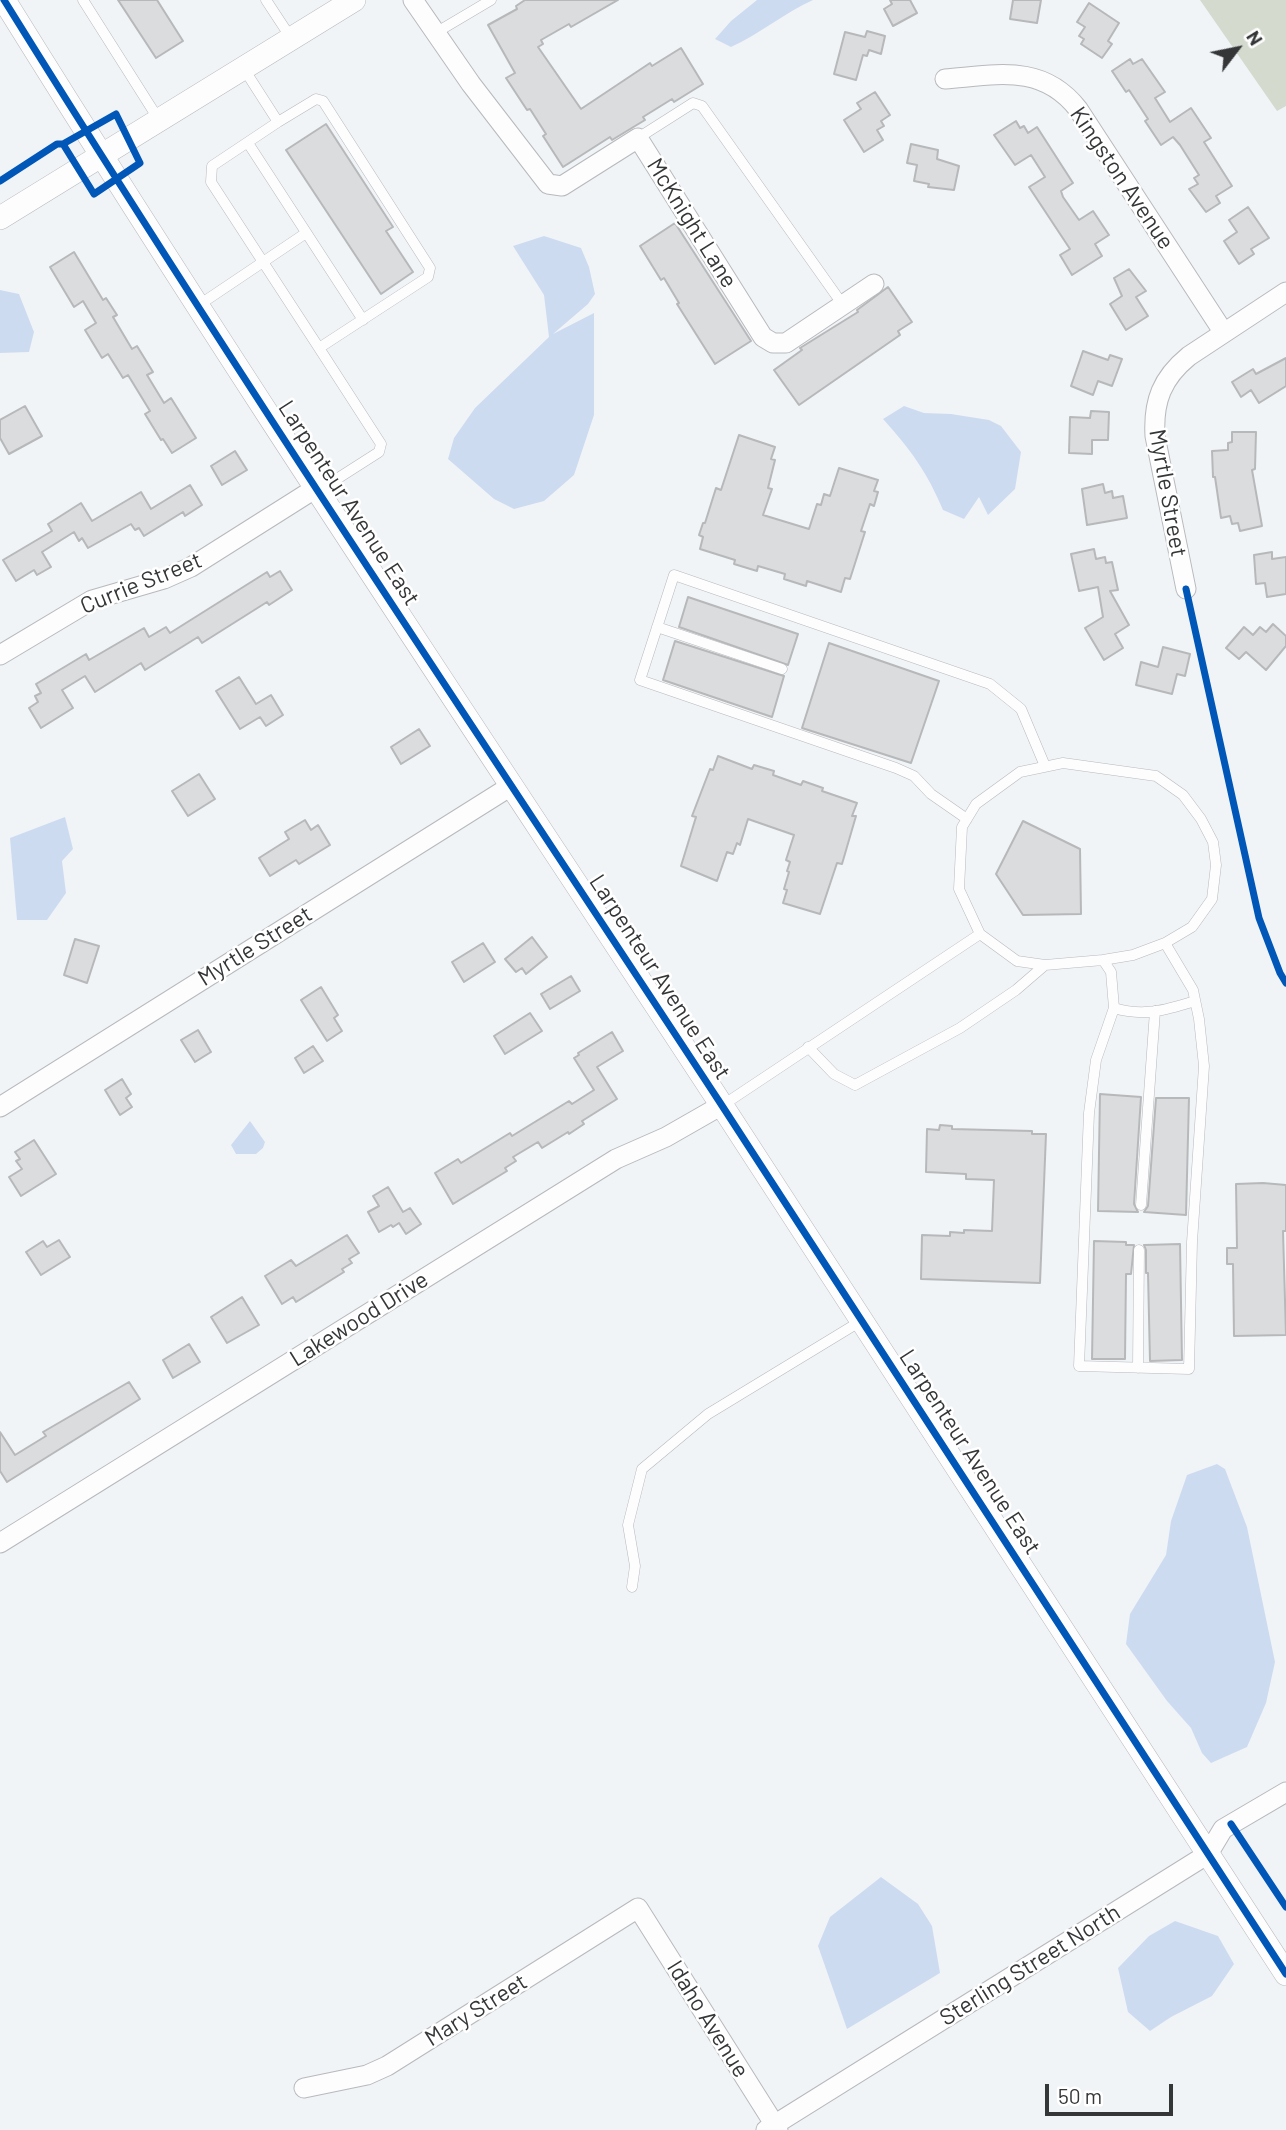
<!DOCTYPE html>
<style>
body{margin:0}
#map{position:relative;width:1286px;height:2130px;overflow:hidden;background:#f1f4f7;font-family:Barlow,sans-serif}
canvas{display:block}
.north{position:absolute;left:1202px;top:14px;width:70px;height:70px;-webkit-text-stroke:5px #fff;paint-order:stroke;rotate:58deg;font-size:19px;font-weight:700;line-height:28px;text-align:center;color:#343638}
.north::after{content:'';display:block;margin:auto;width:24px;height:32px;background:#343638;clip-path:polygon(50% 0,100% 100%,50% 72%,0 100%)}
.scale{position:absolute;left:1045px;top:2084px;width:128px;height:32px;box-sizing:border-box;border:4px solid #343638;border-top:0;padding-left:9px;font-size:21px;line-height:24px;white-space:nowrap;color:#343638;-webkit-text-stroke:5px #fff;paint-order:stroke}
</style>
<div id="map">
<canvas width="1286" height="2130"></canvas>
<div class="north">N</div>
<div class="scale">50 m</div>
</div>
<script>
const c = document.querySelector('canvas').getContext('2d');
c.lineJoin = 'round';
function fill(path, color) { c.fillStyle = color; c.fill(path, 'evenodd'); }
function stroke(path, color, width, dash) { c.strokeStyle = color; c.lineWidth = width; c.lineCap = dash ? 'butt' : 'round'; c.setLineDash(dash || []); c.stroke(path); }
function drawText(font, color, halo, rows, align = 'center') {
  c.font = font + ' Barlow,sans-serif'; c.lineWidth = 5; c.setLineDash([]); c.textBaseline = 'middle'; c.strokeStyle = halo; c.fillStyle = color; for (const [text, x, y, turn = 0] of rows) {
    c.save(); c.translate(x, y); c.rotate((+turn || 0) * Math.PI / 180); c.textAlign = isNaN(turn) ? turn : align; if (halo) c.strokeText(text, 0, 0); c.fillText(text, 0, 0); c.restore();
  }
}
const green = new Path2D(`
 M1200 0H1286V106L1277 111Z`);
const water = new Path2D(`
 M757 0H813C784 13 760 34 731 47L715 39 731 21Z
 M544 236 581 248 589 267 595 294 588 304 553 334 594 313V415L574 475 544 501 514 509 494 499 448 459 454 438 475 408 549 337 544 295 513 246Z
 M0 290 19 294 34 332 29 352 0 353Z
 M904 406 924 413 951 414 989 420 1001 426 1021 452 1015 489 988 515 979 497 964 519 943 510C927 472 911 450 883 419Z
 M65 817 73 849 62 861 66 893 47 920H17L10 838Z
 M250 1121 265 1142 263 1148 256 1154H236L231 1145Z
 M1217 1464 1225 1469 1247 1527 1275 1662 1266 1703 1247 1747 1211 1763 1202 1753 1191 1728 1167 1701 1126 1644 1130 1614 1166 1555 1171 1521 1187 1475Z
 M881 1877 918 1904 932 1926 940 1973 847 2029 818 1946 830 1917Z
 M1175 1921 1218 1936 1234 1964 1212 1996 1171 2017 1150 2031 1128 2012 1118 1968 1149 1936Z`);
const building = new Path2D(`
 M118 0H157L183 41 156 58Z
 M525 0H618L571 27 569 24 541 40 543 44 538 47 581 109 650 63 652 66 681 48 703 84 674 102 672 99 643 117 645 120 612 140 610 137 563 167 543 136 546 134 530 109 527 110 506 78 515 73 488 25 517 9 516 6Z
 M890 0H910L917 13 893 26 884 9 892 4Z
 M1013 0H1041L1037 23 1010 19Z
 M1089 3 1119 23 1108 41 1112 44 1102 58 1081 44 1084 39 1079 36 1085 27 1077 22Z
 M867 31 885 36 881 54 869 50 867 56 863 55 856 80 834 74 845 32 865 37Z
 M1130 59 1133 64 1142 59 1165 92 1155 98 1170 122 1191 108 1211 138 1204 142 1232 186 1216 196 1220 203 1206 212 1189 189 1198 184 1194 178 1199 175 1180 145 1173 137 1161 145 1145 121 1148 119 1129 90 1126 92 1112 71Z
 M875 92 890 115 881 121 884 126 877 130 883 140 864 152 844 120 861 109 857 103Z
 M1016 121 1020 128 1024 126 1028 133 1037 127 1073 183 1061 191 1063 197 1079 220 1093 211 1109 235 1095 244 1102 256 1072 275 1060 255 1070 249 1029 187 1045 177 1031 155 1015 165 994 135Z
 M326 124 393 227 386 231 413 272 381 294 286 150Z
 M911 144 938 150 937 159 959 166 954 190 928 187 929 184 914 181 917 165 907 163Z
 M1248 207 1269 238 1251 249 1254 254 1239 264 1224 241 1237 232 1229 220Z
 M675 223 751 341 715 364 677 304 679 303 664 278 661 280 640 246Z
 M74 252 103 300 106 298 117 315 113 317 132 349 137 346 153 372 147 375 164 403 171 398 196 438 172 453 163 439 161 440 145 414 150 411 128 375 123 378 108 354 102 358 85 330 96 323 83 301 74 307 50 267Z
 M1129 269 1146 291 1136 297 1148 316 1126 330 1110 304 1122 296 1114 278Z
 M888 287 912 322 898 331 900 335 799 405 774 370 802 350 800 348 858 312 857 310Z
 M1083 351 1108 360 1110 355 1122 359 1112 386 1098 381 1093 395 1071 386Z
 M1286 358V386L1259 403 1251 390 1241 397 1232 382 1253 369 1256 374Z
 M25 406 42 436 9 454 0 438V420Z
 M1091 411 1109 412 1108 440H1092V454L1069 453 1070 417 1090 418Z
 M1232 432H1256L1255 469 1252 470 1262 526 1240 531 1238 523 1232 524 1230 516 1221 518 1215 477H1213L1212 451 1228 450V443L1232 442Z
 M739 435 775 447 771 459 775 460 768 488 772 489 763 515 809 529 817 504 821 505 824 494 830 496 839 468 878 480 874 491 878 492 874 506 870 504 861 531 865 532 850 579 845 578 841 592 807 581 806 586 784 579 785 574 758 566 757 571 734 564 735 560 700 549 703 537 699 535 703 523H705L716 488 721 490Z
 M235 451 247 470 222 485 211 466Z
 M1103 484 1105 493 1112 491 1113 498 1123 496 1127 518 1087 525 1082 489Z
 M190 485 202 505 185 516 183 512 144 536 139 528 135 530 131 524 88 548 82 538 79 541 74 532 42 552 51 567 37 575 34 570 16 581 3 560 52 531 48 524 81 503 92 521 141 492 151 509Z
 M1094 549 1096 559 1105 557 1106 563 1112 562 1118 590 1110 591 1129 625 1115 634 1123 648 1104 660 1085 628 1103 617 1098 587 1079 591 1071 554Z
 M1272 552V559L1286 557V594L1267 597 1265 583 1256 584 1254 555Z
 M280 571 292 590 269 605 267 602 202 643 198 637 145 670 141 663 95 692 85 676 62 690 73 708 41 728 29 708 38 702 35 696 41 693 36 684 86 654 89 660 144 628 149 637 166 627 170 633 267 572 270 577Z
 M688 597 798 634 788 665 679 627Z
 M1273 624 1286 636V646L1266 670 1246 652 1239 659 1226 648 1244 627 1253 635 1260 627 1266 632Z
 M675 641 784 676 772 717 663 680Z
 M829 643 939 681 911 763 802 728Z
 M1163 647 1190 654 1185 676 1177 674 1172 694 1136 685 1141 662 1158 667Z
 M239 677 256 704 271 695 283 715 266 726 260 717 240 729 216 691Z
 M419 729 430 746 401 764 391 747Z
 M718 756 752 769 754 765 774 771 773 775 801 785 803 781 823 788 822 791 857 803 852 816H856L842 864 837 863 820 914 783 903 787 890 784 889 789 872 787 871 790 862 786 860 794 835 748 819 740 845 737 843 733 854 727 852 717 881 681 866 696 817 692 816 710 769 713 770Z
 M199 774 215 799 188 816 172 791Z
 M305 820 311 830 318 825 330 845 299 864 296 860 270 876 259 858 289 839 285 832Z
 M1023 821 1080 849 1081 914 1023 915 996 874Z
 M532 937 547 957 526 974 522 968 516 972 505 959Z
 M75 939 99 946 87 983 64 975Z
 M483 943 495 962 464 982 452 962Z
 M571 976 580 991 550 1009 541 994Z
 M321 987 338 1015 334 1018 342 1031 327 1041 301 1000Z
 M530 1013 542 1031 505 1054 494 1036Z
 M198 1030 211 1052 195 1062 181 1040Z
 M612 1032 623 1051 597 1067 617 1099 582 1121 584 1124 569 1134 568 1132 542 1148 538 1142 513 1157 516 1161 505 1168 507 1171 453 1204 435 1173 458 1159 461 1163 510 1133 512 1136 569 1101 572 1104 594 1090 574 1058 579 1055 578 1053Z
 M313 1046 323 1061 304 1073 295 1058Z
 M122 1079 131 1094 126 1098 132 1107 120 1115 105 1090Z
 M1100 1094 1141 1097 1134 1204 1138 1212 1098 1211Z
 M1156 1098H1189L1186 1215 1144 1212 1148 1206Z
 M940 1125 952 1126V1129L1032 1131V1134H1046L1040 1283 921 1279 922 1235 950 1236V1232L964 1233V1230L992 1231 994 1180 966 1179V1174L926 1172 927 1129 939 1130Z
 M34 1140 56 1174 21 1196 9 1177 22 1169 16 1161 20 1159 15 1152Z
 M1263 1183 1286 1185V1231H1283L1286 1335 1234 1336 1233 1264H1227V1248H1237L1236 1184Z
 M388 1187 403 1212 410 1208 421 1224 406 1234 399 1223 393 1227 391 1225 379 1232 368 1212 379 1206 373 1196Z
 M347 1235 359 1253 349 1259 352 1263 342 1269 344 1272 296 1302 293 1297 282 1304 265 1276 291 1260 296 1266Z
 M59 1240 70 1257 41 1275 26 1252 43 1241 47 1247Z
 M1094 1241 1126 1242V1245H1134L1131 1274H1126L1125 1359H1092Z
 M1180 1244 1182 1360 1150 1361 1148 1273H1146V1250L1144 1245Z
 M242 1297 259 1325 227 1343 211 1317Z
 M189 1344 200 1362 173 1378 163 1360Z
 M129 1382 140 1399 7 1482 0 1471V1432L15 1455 46 1436 43 1432Z`);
const service = new Path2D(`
 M83 0 159 120
 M266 0 291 38
 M437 32 491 0
 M278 122 316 99 323 101 430 268 428 277 319 348 263 262 306 233
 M638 138 693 103 702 106 843 305
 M248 143 363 320
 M199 305 263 262 211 182 212 166 278 122 244 69
 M318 491 379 452 381 444 319 348
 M657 627 782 669
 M967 819 931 794 914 776 896 768 640 680 674 575 990 684 1021 709 1045 766
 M980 934 1017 961 1045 965
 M1103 960 1133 955 1165 943
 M1114 1008C1144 1017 1166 1010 1195 1001
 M723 1105 980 934 959 889 962 827 976 804 1020 772 1063 763 1156 776 1183 795 1201 819 1213 842 1216 865 1212 899 1192 927 1165 943 1193 990 1199 1019 1204 1066 1192 1242 1189 1369 1079 1366 1089 1113 1096 1060 1114 1008 1111 972 1103 960 1045 965 1016 990 960 1028 855 1085 834 1074 808 1047
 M1141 1205 1155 1011
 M1138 1368 1139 1250
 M632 1587 635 1566 628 1525 642 1469 708 1414 861 1321`);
const minor = new Path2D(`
 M413 0 471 84 548 184 562 186 638 138 763 337 773 343H786L874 284
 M945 79C996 75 1042 63 1078 109L1224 333
 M1186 589 1155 436C1153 401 1162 378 1189 356L1286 292
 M0 655 92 600 164 579 191 567 316 488
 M0 1107 511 786
 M0 1543 616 1159 666 1137 722 1105
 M304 2088 367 2075 387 2066 638 1908 778 2130
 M766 2130 1208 1854 1223 1829 1286 1792`);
const tertiary = new Path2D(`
 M4 0C235 372 479 735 719 1101 910 1391 1096 1684 1286 1974
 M0 218 354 0`);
const cycleway = new Path2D(`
 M4 0C235 372 479 735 719 1101 910 1391 1096 1684 1286 1974
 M0 181 57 144H63L116 114 140 163 94 194 63 144
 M1186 589 1259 918 1280 973 1286 983
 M1231 1824 1286 1907`);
const streetNames = [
 ["Kingston Avenue",1122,178,56],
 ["McKnight Lane",692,223,58],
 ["Myrtle Street",1168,493,80],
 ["Larpenteur Avenue East",349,503,57],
 ["Currie Street",141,583,-22],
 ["Myrtle Street",255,946,-32],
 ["Larpenteur Avenue East",660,977,57],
 ["Lakewood Drive",359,1319,-32],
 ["Larpenteur Avenue East",970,1452,57],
 ["Sterling Street North",1030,1965,-32],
 ["Mary Street",476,2010,-32],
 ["Idaho Avenue",708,2019,58]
];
fill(green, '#d4dace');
fill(water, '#cddbf1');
fill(building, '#dadcde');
stroke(building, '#b7b8ba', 2);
stroke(service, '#b7b9bc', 11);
stroke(minor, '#b7b9bc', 21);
stroke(tertiary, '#b7b9bc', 24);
stroke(service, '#fdfdfe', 10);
stroke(minor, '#fdfdfe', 19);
stroke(tertiary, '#fdfdfe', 23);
stroke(cycleway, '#0057b8', 7);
drawText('23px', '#343638', '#fff', streetNames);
</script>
